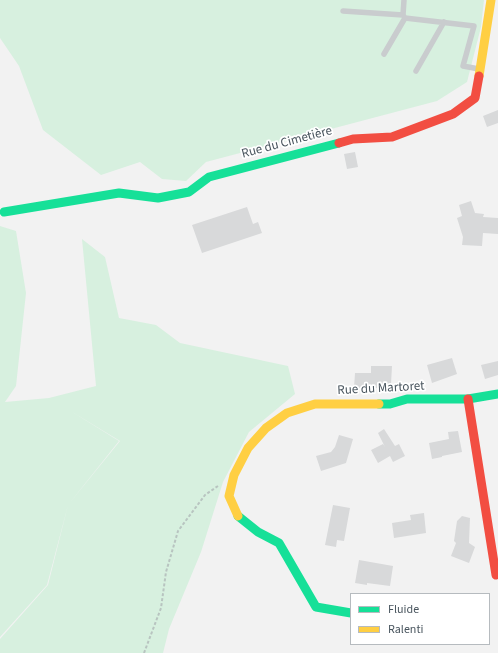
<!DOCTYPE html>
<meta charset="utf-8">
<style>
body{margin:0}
#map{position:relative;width:498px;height:653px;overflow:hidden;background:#f2f2f2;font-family:"Source Sans 3",sans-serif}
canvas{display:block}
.legend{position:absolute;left:350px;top:593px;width:140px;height:52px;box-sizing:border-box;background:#fff;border:1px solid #b6bbbf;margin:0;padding:5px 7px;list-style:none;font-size:12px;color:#49555e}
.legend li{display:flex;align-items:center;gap:8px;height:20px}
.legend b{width:20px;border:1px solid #b6bbbf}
</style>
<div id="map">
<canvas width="498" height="653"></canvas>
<ul class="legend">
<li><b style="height:5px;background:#16e098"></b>Fluide</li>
<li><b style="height:5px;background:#ffcf43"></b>Ralenti</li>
</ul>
</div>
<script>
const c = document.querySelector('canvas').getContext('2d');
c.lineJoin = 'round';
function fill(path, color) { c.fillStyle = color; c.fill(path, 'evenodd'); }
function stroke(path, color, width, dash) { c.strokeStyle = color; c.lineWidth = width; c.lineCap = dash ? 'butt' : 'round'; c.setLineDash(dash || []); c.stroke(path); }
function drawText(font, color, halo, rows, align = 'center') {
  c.font = font + ' "Source Sans 3",sans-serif'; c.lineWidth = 3.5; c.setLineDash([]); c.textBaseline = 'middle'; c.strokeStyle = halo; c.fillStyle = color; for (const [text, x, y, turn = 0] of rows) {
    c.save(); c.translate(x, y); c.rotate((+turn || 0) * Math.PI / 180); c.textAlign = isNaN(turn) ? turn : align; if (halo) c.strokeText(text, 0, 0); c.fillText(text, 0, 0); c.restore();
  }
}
const green = new Path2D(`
 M0 0H484L481 27 467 82 437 101 206 162 186 181 162 179 140 162 101 175 43 130 19 66 0 38Z
 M0 226 16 231 26 293 16 386 5 402 49 398 96 386 82 239 105 257 119 318 156 325 180 343 288 366 295 394 249 432 223 482 201 552 169 629 163 653H0V639L48 585 68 505 120 441 69 410 119 441 68 505 47 585 0 637Z`);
const building = new Path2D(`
 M498 110V123L487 127 483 116Z
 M355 152 358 167 347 169 344 154Z
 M471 201 475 213 484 214 483 217 498 218V234L483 233 482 246 462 245 463 237 457 218 462 216 459 205Z
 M247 207 253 224 258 222 262 233 202 253 192 225Z
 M452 358 457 374 432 383 427 365Z
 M498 361V375L485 379 481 365Z
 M371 366H392L391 384H377V388H354L355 373H371Z
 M384 429 395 446 399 444 405 456 393 462 390 456 378 463 371 450 383 444 385 447 378 433Z
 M458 431 462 452 442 456V457L432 459 429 443 449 439 448 432Z
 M339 435 353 439 346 463 321 471 316 456 331 452 335 447Z
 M333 505 350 508 344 541 337 540 336 547 325 545Z
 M424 513 426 533 394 538 392 523 411 520 410 515Z
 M462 516 470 518 469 543 475 547 469 563 451 556 456 543 454 541 457 521Z
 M359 560 393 566 390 586 367 583V585L355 583Z`);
const path = new Path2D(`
 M144 653 161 608 166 572 178 531 205 495 218 486`);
const lane = new Path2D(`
 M404 0 403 15 405 18 474 26 463 66 479 69
 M343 11 403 15
 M384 54 405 18
 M416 71 444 22`);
const fast = new Path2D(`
 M4 212 119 193 158 198 189 192 209 177 339 143
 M379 404H390L407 399H468L498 394
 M238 516 258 532 279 543 316 607 351 613`);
const slow = new Path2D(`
 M479 76 491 0
 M238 516 229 496 234 475 248 448 266 428 287 413 315 404H379`);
const jam = new Path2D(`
 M339 143 353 139 392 137 453 114 475 98 479 76
 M468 399 496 575`);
const streetNames = [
 ["Rue du Cimetière",287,143,-15],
 ["Rue du Martoret",381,389,-3]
];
fill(green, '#d7f0df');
fill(building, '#d8d9da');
stroke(path, '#b8c4c0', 2, [3, 2]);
stroke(lane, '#c9ccce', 5.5);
stroke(fast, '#16e098', 9);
stroke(slow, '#ffcf43', 9);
stroke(jam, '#f24e42', 9);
drawText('13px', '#49555e', '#fff', streetNames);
</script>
